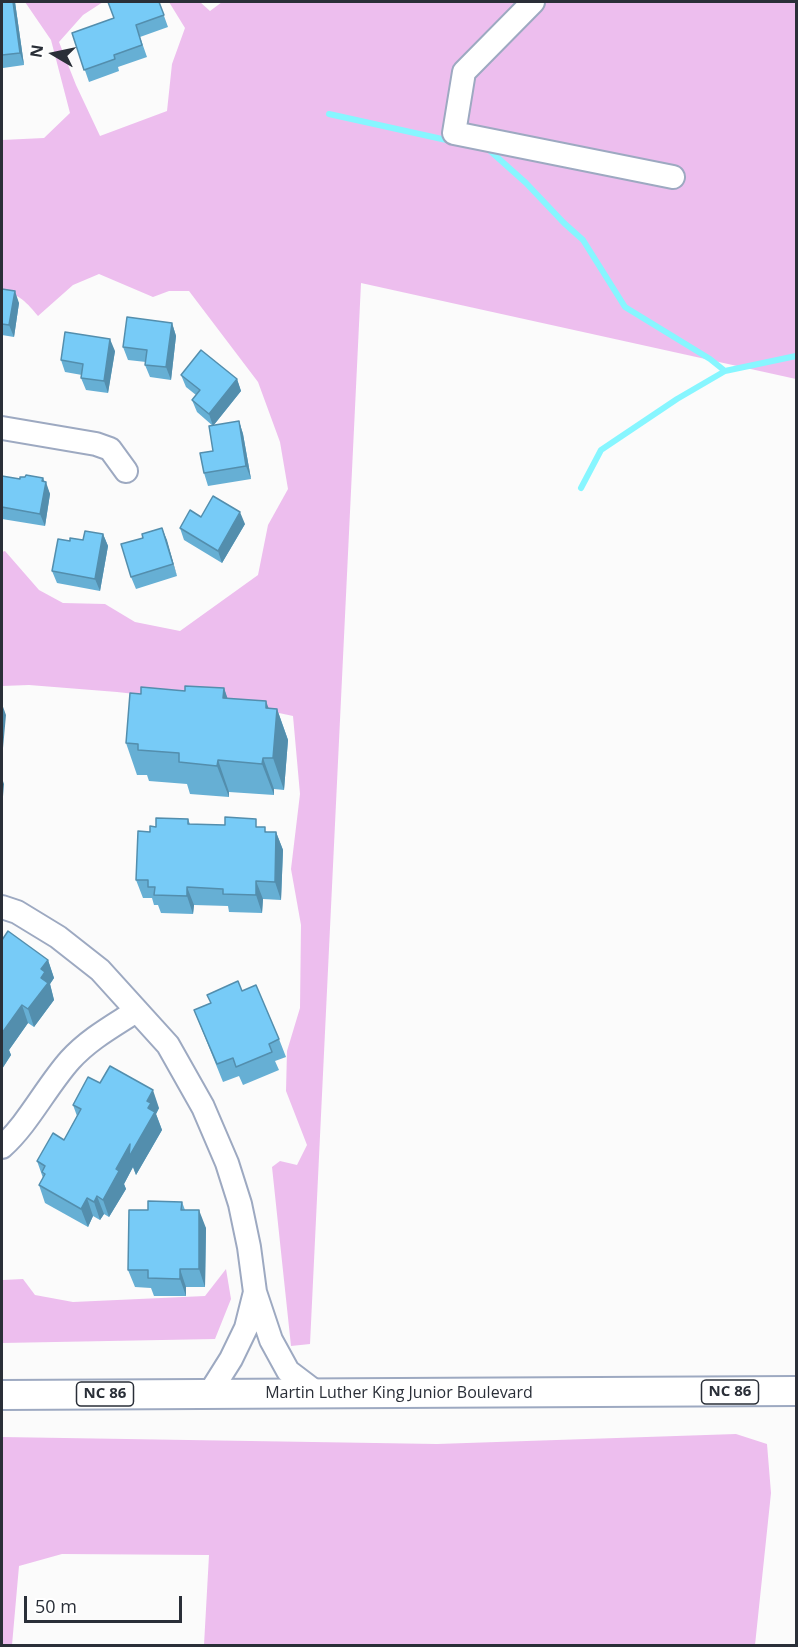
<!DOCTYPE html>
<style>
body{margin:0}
#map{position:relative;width:798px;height:1647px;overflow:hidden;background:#fbfbfb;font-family:"Open Sans",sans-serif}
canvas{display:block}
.frame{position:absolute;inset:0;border:3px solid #2a2f38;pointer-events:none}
.north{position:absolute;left:24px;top:24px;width:60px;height:60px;-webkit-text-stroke:4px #fff;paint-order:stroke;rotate:279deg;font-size:16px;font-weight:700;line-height:24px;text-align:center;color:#2a2f38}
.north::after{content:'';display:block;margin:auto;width:21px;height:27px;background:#2a2f38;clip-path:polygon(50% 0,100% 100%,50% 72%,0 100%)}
.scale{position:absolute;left:24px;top:1596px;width:158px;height:27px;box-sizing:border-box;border:3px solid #2a2f38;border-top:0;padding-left:8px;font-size:18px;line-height:21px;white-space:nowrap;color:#2a2f38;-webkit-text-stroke:4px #fff;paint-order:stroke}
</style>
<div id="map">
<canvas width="798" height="1647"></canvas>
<div class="frame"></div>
<div class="north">N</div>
<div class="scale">50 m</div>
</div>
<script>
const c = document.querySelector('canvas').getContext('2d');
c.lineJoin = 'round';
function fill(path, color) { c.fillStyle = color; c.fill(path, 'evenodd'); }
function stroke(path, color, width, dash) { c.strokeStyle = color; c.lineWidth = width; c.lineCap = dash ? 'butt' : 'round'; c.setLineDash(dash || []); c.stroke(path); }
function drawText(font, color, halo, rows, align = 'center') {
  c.font = font + ' "Open Sans",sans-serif'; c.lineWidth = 4.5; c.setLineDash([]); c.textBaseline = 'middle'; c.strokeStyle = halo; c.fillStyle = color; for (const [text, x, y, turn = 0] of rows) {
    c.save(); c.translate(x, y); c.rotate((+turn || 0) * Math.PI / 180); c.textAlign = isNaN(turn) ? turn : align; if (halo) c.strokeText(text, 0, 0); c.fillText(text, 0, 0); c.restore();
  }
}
const green = new Path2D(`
 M25 2H103L83 15 59 42 76 85 100 136 167 111 172 64 185 28 169 2H200L210 11 222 2H796V379L361 283 310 1344 291 1346 272 1167 280 1161 297 1165 307 1145 286 1091 287 1051 300 1008 301 925 291 869 300 794 293 716 251 707 117 692 29 685 2 686V552L5 551 39 590 63 603 105 604 135 622 180 631 258 575 268 525 288 489 280 442 258 382 189 291H169L153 297 99 274 73 285 38 316C28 304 18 292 2 292V140L44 138 70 113 51 40Z
 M226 1269 231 1299 215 1339 2 1343V1285L3 1280 23 1279 35 1295 73 1302 205 1296Z
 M736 1434 767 1444 771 1493 755 1645H204L209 1555 62 1554 19 1566 12 1645H2V1437L437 1444Z`);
const stream = new Path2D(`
 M329 114 451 141
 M484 149H488L526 183 564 223 583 240 625 307 710 359 725 371
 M581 488 601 450 677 399 725 371 796 356`);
const minor = new Path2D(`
 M533 2 464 72 454 133 673 177
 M2 428 96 444 110 449 126 471
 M2 907 17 912 58 937 100 970 168 1045 203 1107 227 1163 240 1204 249 1247 255 1292 271 1340 288 1371 317 1393
 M2 1147C28 1124 46 1087 70 1060 89 1039 113 1026 136 1011
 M209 1394 231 1359 246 1328 255 1292`);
const major = new Path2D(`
 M2 1395 796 1391`);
const wall = new Path2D(`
 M2 2H15L24 65 3 68V72L2 73Z
 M159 2 168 27 140 37 147 57 118 67 119 71 89 82 72 33Z
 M2 289 19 303 14 337 2 335Z
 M172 323 176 336 171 380 150 377 145 365 146 362 128 360 123 347Z
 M115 351 108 393 86 390 81 378 82 375 65 372 61 360Z
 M181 375 237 379 241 391 213 426 239 421 243 434 251 479 208 486 204 473 213 451V426L197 412 192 400 196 395 186 387Z
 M2 476 20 479 43 478 50 494 45 526 2 519Z
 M201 517 245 524 222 563 184 540 180 528Z
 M162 528 177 576 136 589 131 577 143 538Z
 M103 534 108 546 100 591 57 583 52 571 70 541 83 540Z
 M224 688 227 698 269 708 277 709 288 740 284 790 274 789V795L229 792V797L190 794 187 784 149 781 147 775H137L126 743 141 694Z
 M188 819 190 824 259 827 267 832H276L283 850 281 900 263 899 262 913 229 912 228 906 194 905 193 914 161 913 158 905H154L152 898H143L136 880 150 832 156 827Z
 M2 940 48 960 54 978 50 984 54 1000 34 1027 28 1023 9 1050 11 1055 2 1069Z
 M242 991 279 1039 286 1057 275 1061 279 1070 243 1085 239 1076 223 1082 194 1010Z
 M100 1083 159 1108 156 1114 162 1130 136 1175 133 1167 124 1184 126 1189 109 1217 104 1214 100 1220 93 1216 88 1227 45 1203 39 1185 43 1178 37 1161 64 1140 77 1116 73 1105Z
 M182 1202 185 1210 206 1228 205 1287H186V1296H154L151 1288 135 1287 128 1270 148 1210Z`);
const shadedWall = new Path2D(`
 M13 2H15L24 65 20 53Z
 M15 291 19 303 14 337 9 325Z
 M172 323 176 336 171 380 166 367Z
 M110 339 115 351 108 393 104 381Z
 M237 379 241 391 213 426 209 414Z
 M239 421 243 434 251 479 246 466Z
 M43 478 45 485 46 482 50 494 45 526 40 514Z
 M240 512 245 524 222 563 218 551Z
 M162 528 167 540 177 576 173 564Z
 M103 534 108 546 100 591 95 579Z
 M224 688 235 720 223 698Z
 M266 701 275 726 277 709 288 740 284 790 273 758 266 708Z
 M2 704 6 715 3 748 2 744Z
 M263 758 274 789V795L262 764Z
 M218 760 229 792V797L217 766Z
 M2 778 4 784 2 809Z
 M276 832 283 850 281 900 275 882Z
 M256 881 263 899 262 913 256 895Z
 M187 887 194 905 193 914 187 896Z
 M48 960 54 978 50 984 54 1000 34 1027 28 1009 41 978V969Z
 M22 1005 28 1023 9 1050 11 1055 2 1069V1033Z
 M153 1090 159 1108 156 1114 162 1130 136 1175 133 1167 124 1184 126 1189 109 1217 103 1200 116 1169 148 1108 147 1101Z
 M97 1196 104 1214 100 1220 94 1202Z
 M87 1198 93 1216 88 1227 81 1209Z
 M199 1210 206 1228 205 1287 199 1269Z
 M180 1269 186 1287V1296L180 1279Z`);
const building = new Path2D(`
 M2 2H13L20 53 2 55Z
 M108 2H159L164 15 136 25 142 45 114 55 115 59 84 70 72 33 114 18Z
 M2 289 15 291 9 325 2 324Z
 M127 317 172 323 166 367 145 365 147 350 123 347Z
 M65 332 110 339 104 381 81 378 83 364 61 360Z
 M201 350 237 379 209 414 192 400 200 390 181 375Z
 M239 421 246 466 204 473 200 453 213 451 209 426Z
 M26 475 43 478 42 481 46 482 40 514 2 507V476L20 479V477H25Z
 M213 496 240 512 218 551 180 528 190 510 201 517Z
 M162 528 173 564 131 577 121 544 143 538 142 534Z
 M85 531 103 534 95 579 52 571 58 539 70 541V538L83 540Z
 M185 686 224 688 223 698 266 701V708L277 709 273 758H263L262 764 218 760 217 766 179 762V753L138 750V744L126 743 130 693 141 694V687L185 691Z
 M225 817 256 819V827H265V832H276L275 882 256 881V895L223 894V889L187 887V896L154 895 155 887H148V880H136L138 831 150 832V826L156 827V818L188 819V824L225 825Z
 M8 931 48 960 41 969 45 972 41 978 48 983 28 1009 22 1005 2 1033V940Z
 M238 981 242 991 256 985 279 1039 269 1044 272 1052 236 1067 233 1058 217 1064 194 1010 211 1003 207 995Z
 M110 1066 153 1090 147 1101 151 1103 148 1108 155 1112 129 1157 130 1144 116 1169 119 1171 103 1200 97 1196 94 1202 87 1198 81 1209 39 1185 45 1174 42 1172 45 1166 37 1161 53 1133 64 1140 81 1109 73 1105 88 1077 100 1083Z
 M148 1201 182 1202 181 1210H199V1269H180V1279L148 1278V1270H128L129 1210H148Z`);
const shields = [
 [730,1392,57],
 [105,1394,57]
];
const shieldNames = [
 ["NC 86",730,1392],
 ["NC 86",105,1394]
];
const streetNames = [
 ["Martin Luther King Junior Boulevard",399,1393]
];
fill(green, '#edbeee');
stroke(stream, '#87f6ff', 6);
stroke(minor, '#9da9c1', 26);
stroke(major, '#9da9c1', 32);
stroke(minor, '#fff', 22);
stroke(major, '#fff', 28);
fill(wall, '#66afd4');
fill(shadedWall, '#538ead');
fill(building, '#77cbf7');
stroke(building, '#538ead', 1.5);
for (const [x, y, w] of shields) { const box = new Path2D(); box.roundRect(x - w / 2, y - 12, w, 24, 4.5); c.fillStyle = '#fff'; c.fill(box); stroke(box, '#2a2f38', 1.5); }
drawText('bold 15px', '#2a2f38', null, shieldNames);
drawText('16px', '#2a2f38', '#fff', streetNames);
</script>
